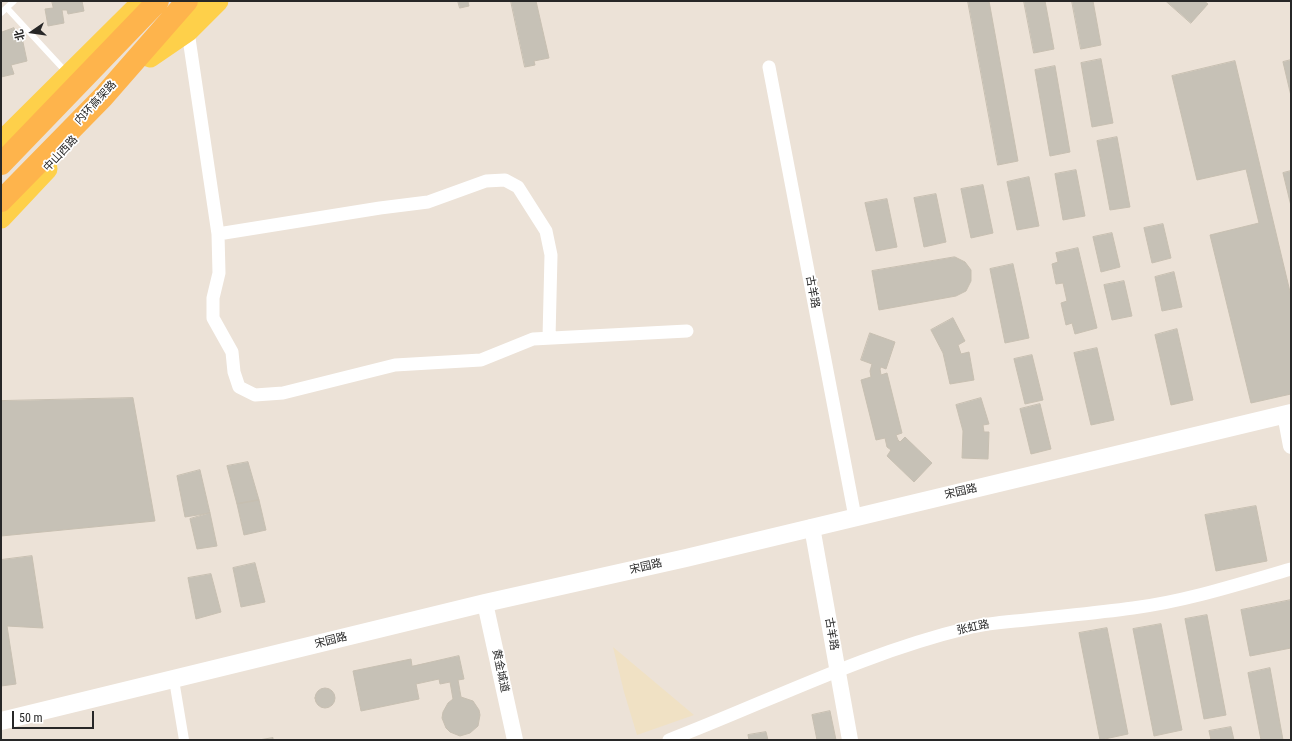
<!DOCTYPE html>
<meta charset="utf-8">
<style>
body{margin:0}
#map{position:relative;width:1292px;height:741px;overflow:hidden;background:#ece2d7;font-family:"Roboto Condensed","Noto Sans SC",sans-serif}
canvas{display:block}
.frame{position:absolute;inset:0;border:2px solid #272727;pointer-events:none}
.north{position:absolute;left:12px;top:12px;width:40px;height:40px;-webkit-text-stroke:3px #fff;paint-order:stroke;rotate:257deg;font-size:11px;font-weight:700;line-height:16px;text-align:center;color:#272727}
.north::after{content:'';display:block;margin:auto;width:14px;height:18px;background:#272727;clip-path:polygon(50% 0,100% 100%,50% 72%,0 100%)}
.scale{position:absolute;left:12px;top:711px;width:82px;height:18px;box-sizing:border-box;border:2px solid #272727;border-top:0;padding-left:5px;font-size:12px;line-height:14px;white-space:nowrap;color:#272727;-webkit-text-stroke:3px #fff;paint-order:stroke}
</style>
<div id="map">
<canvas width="1292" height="741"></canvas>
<div class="frame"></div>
<div class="north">北</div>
<div class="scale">50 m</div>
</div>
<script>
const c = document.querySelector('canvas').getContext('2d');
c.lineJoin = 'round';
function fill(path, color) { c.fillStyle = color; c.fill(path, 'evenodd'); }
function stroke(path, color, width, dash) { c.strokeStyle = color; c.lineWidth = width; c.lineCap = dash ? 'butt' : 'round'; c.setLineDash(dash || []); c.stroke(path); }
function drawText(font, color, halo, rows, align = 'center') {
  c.font = font + ' "Roboto Condensed","Noto Sans SC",sans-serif'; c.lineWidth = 3.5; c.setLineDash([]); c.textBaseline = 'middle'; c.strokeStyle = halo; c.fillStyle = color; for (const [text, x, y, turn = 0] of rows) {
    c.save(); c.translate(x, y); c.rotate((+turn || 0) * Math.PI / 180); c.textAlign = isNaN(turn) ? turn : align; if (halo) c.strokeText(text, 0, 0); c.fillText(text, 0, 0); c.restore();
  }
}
const education = new Path2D(`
 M613 647 694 715 637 735 624 692Z`);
const building = new Path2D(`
 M52 1H82L84 11 68 14 67 10H62L64 23 48 26 45 9 53 8Z
 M458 1H473L468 2 469 6 460 8Z
 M511 1H536L549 58 534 61 535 65 525 67Z
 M968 1H989L1018 161 998 165Z
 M1024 1H1045L1054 49 1034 53Z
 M1072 1H1093L1101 45 1081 49Z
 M1166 1H1204L1208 4 1191 23Z
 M14 28 16 34 21 33 27 61 11 65 14 74 1 77V30V32Z
 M1101 59 1113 123 1092 127 1081 63Z
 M1291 60V96L1283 62Z
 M1235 61 1291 296V394L1251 403 1210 235 1259 223 1246 169 1197 180 1172 76Z
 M1055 66 1070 152 1050 156 1035 70Z
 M1117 137 1130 207 1110 210 1097 141Z
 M1076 170 1085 216 1063 220 1055 174Z
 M1291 171V206L1283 173Z
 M1029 177 1039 226 1017 230 1007 182Z
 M983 185 993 233 971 238 961 189Z
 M936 194 946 242 924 247 914 198Z
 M887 199 897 247 876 251 865 203Z
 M1163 224 1171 258 1152 263 1144 228Z
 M1112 233 1120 267 1101 272 1093 237Z
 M1078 248 1097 328 1075 334 1072 323 1066 325 1061 303 1067 301 1063 283 1056 284 1052 264 1058 262 1056 253Z
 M955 257 965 262 971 270V281L966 291 956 296 879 310 872 271Z
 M1013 264 1029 338 1005 343 990 269Z
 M1174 272 1182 307 1162 311 1155 277Z
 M1124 281 1132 316 1112 320 1104 285Z
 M953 318 965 341 958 345 961 354 969 352 974 380 950 384 943 353 931 330Z
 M1177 329 1193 400 1171 405 1155 335Z
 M870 333 895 342 886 369 881 367 880 369 881 375 887 373 902 433 896 435 898 440 900 442 905 437 932 463 914 482 887 456 891 450 887 447 885 438 876 440 861 380 871 377 870 371 872 364 861 360Z
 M1097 348 1114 420 1091 425 1074 353Z
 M1032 355 1043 400 1025 404 1014 359Z
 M133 398 155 521 1 536V401Z
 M981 398 989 424 983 425 984 432H989L988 459 962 458 963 431 956 405Z
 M1040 404 1051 449 1031 454 1020 409Z
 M248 462 259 500 237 504 227 466Z
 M200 470 210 513 185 517 177 476Z
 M259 500 266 530 244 535 237 504Z
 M1256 506 1267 561 1216 571 1205 515Z
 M210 513 217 546 197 549 190 519Z
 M32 556 43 628 7 626 16 684 1 686V560Z
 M255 563 265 602 241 607 233 568Z
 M211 574 221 612 196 619 188 578Z
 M1291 600V648L1250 656 1241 610Z
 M1207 615 1226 715 1204 719 1185 619Z
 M1161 624 1182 730 1154 736 1133 629Z
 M1107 628 1128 734 1100 740 1079 633Z
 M459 656 464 679 458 680 461 697 473 701 479 710 480 715 478 726 470 733 460 736 450 732 446 728 442 718 443 712 448 703 453 699 450 682 440 684 439 679 416 684 419 699 361 711 353 671 411 659 412 666Z
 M1270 668 1283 740H1261L1248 673Z
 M315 698a10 10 0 1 1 20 0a10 10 0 1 1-20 0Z
 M830 711 836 740H817L812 715Z
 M1231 727 1234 740H1211L1209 731Z
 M766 732 768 740H749L748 735Z
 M273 738V740H259Z`);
const service = new Path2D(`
 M7 8 67 73
 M1 13 14 1`);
const pedestrian = new Path2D(`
 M174 680 184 740`);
const minor = new Path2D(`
 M187 25 218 234 219 273 213 298V318L232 352 234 372 239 387 255 395 283 393 395 365 481 360 533 339 687 331
 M769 67 855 517
 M218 234 380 208 428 202 486 181 505 180 518 187 546 231 551 255 549 338
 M669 740C768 702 864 653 968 628 987 623 1006 622 1026 620 1061 616 1097 613 1133 608 1187 601 1239 584 1291 569`);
const tertiary = new Path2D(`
 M1285 414 1291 446
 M812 527 850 740
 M485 603 515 740`);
const secondary = new Path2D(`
 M1 721 485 603 686 558 1291 413`);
const primary = new Path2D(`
 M166 40 202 1
 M150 57 188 31 218 1
 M1 142 143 1
 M1 218 47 169`);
const trunk = new Path2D(`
 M1 164 158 1
 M1 201 103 97 187 1`);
const streetNames = [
 ["内环高架路",96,103,-47],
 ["中山西路",61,154,-47],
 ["古羊路",812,292,79],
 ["宋园路",961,492,-13],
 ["宋园路",646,567,-13],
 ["张虹路",973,628,-12],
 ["古羊路",831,634,80],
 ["宋园路",331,641,-14],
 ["黄金城道",500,671,78]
];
fill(education, '#f0e1c4');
fill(building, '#c6c1b6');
stroke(building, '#c7bfb1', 1);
stroke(service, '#fff', 6);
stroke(pedestrian, '#fff', 10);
stroke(minor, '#fff', 13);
stroke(tertiary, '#fff', 16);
stroke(secondary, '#fff', 18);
stroke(primary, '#fed04a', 21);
stroke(trunk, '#feb44c', 22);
drawText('11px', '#272727', '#fff', streetNames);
</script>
